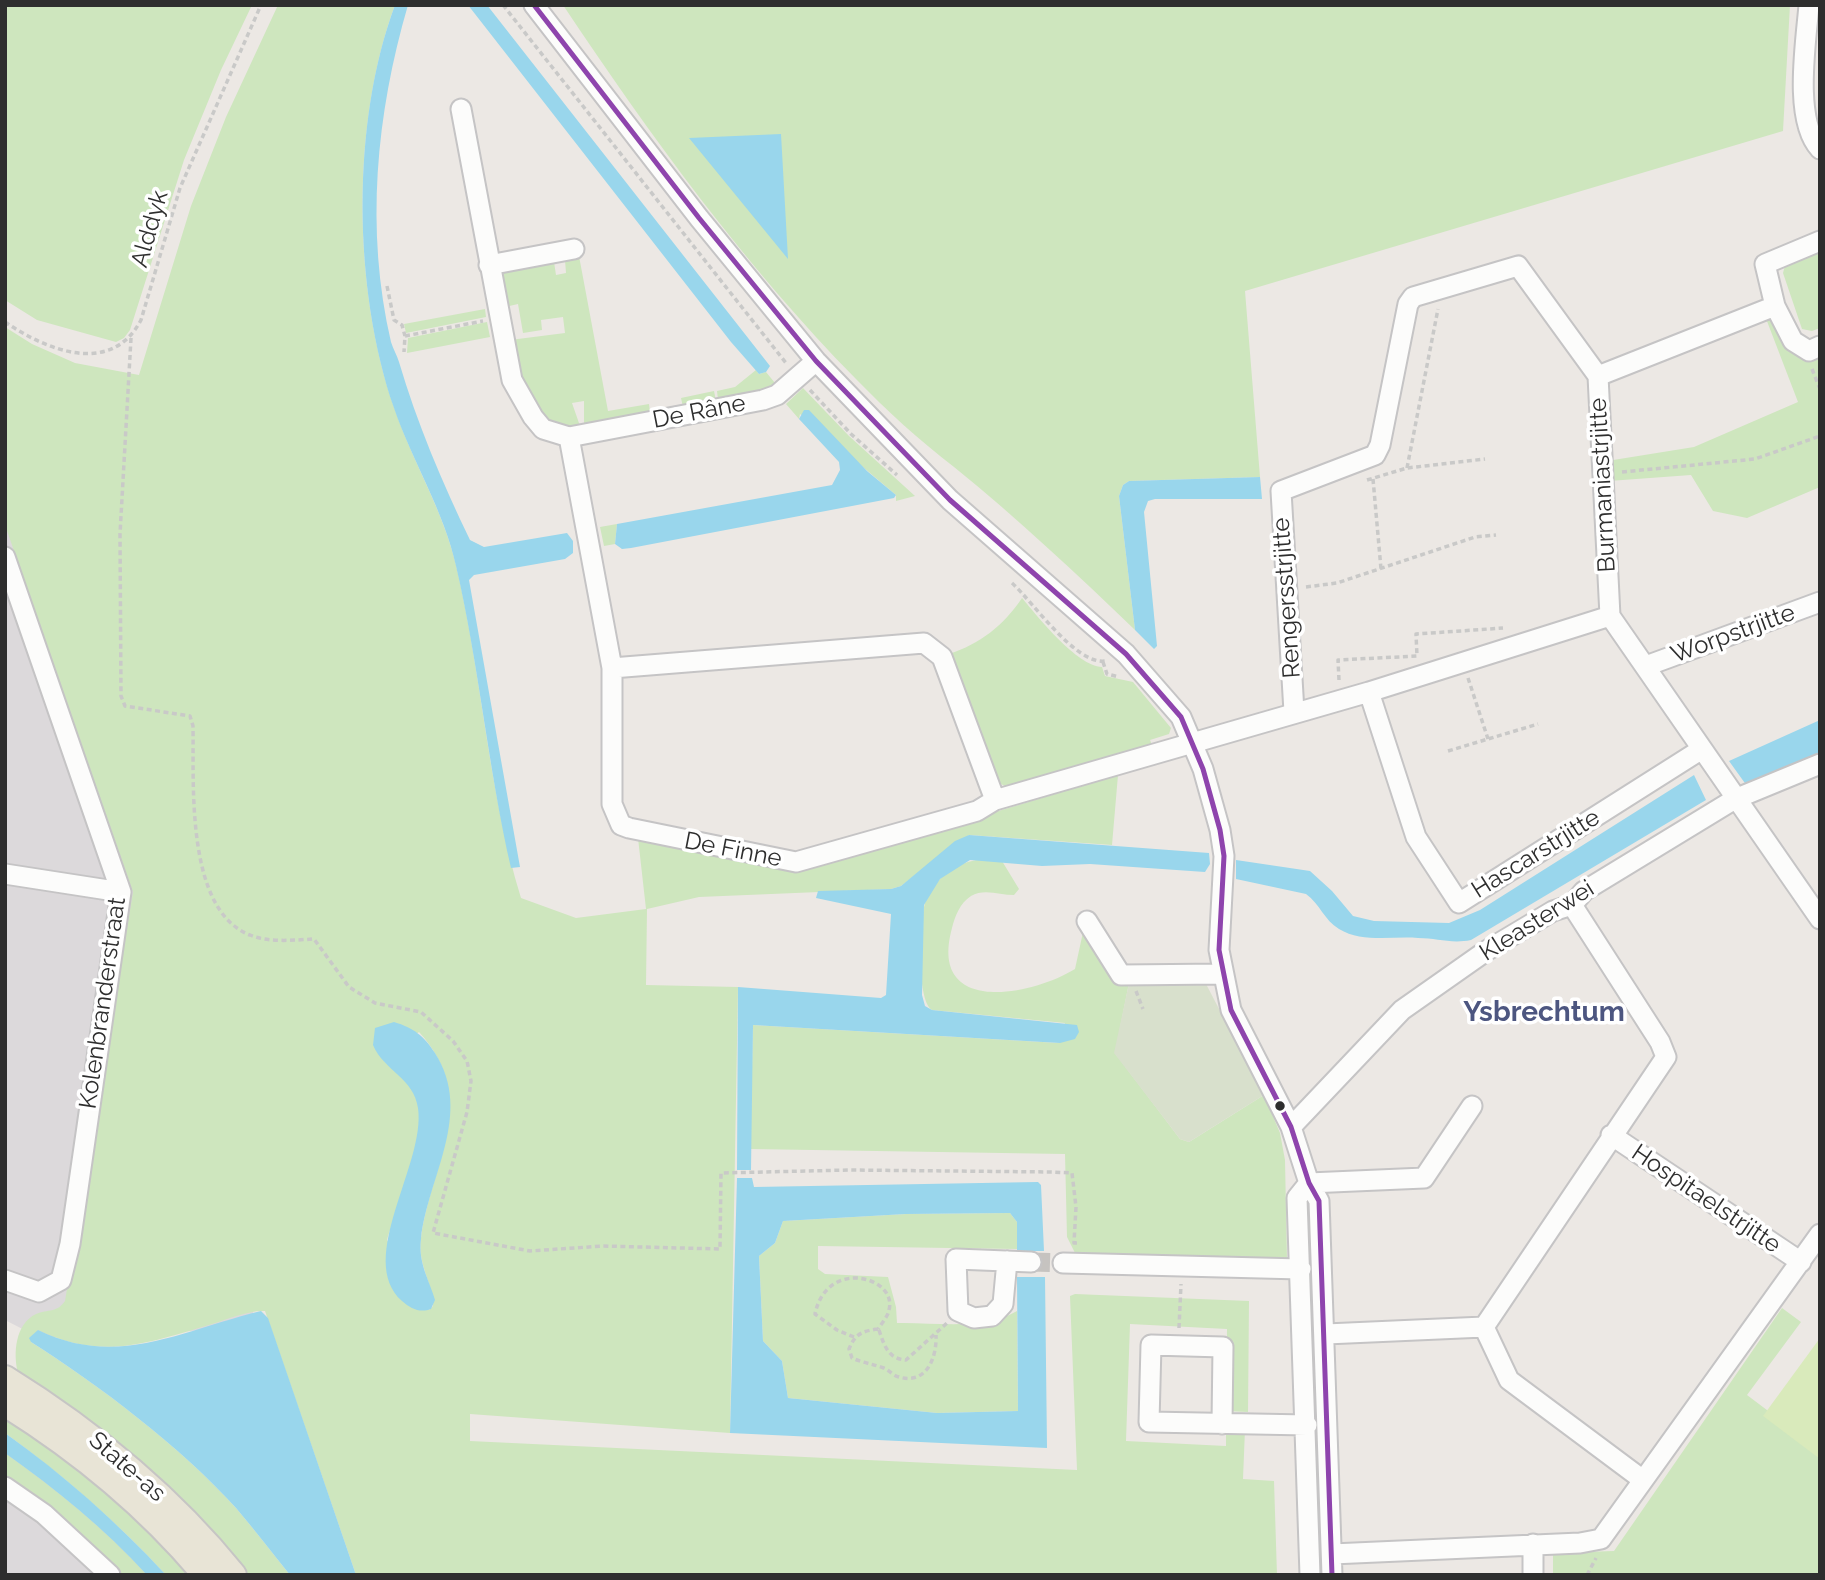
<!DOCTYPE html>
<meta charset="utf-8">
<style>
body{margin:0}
#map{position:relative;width:1825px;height:1580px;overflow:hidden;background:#ece8e4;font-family:Raleway,sans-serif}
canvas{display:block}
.frame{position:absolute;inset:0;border:7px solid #2e2e2e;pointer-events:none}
</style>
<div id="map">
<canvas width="1825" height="1580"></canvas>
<div class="frame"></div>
</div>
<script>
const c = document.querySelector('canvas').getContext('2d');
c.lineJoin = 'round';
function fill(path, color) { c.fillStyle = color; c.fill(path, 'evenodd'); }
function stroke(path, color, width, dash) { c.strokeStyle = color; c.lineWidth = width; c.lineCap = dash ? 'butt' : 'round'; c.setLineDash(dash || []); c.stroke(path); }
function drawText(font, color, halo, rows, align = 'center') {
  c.font = font + ' Raleway,sans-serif'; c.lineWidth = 7; c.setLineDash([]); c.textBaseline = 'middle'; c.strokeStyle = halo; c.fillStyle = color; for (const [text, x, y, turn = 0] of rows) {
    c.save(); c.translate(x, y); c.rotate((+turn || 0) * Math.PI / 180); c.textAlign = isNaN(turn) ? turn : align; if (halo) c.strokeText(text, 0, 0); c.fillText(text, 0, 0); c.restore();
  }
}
const industrial = new Path2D(`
 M5 504 149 894 257 1328 40 1338 5 1320Z
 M5 1442 157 1575H5Z`);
const green = new Path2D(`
 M5 5H252L221 70 184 160 130 330 124 338 116 342 37 320 5 300Z
 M278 5H395C351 124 353 289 394 407 412 461 443 510 456 565 482 675 488 790 521 898L576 918 646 909 638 838 796 872 1118 775 1112 845 969 835 901 886 891 889 699 897 647 909 646 985 738 987 730 1433 470 1414V1441L1077 1470 1070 1296 1075 1294 1249 1301 1248 1412 1226 1411 1227 1329 1130 1324 1126 1441 1226 1446V1430L1245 1429 1243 1479 1274 1481 1277 1575H356L265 1311C249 1310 228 1319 212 1324 148 1343 102 1361 38 1330L31 1342C99 1385 182 1448 236 1508 255 1530 272 1553 290 1575H243L18 1373C13 1354 15 1324 36 1314 48 1309 57 1313 65 1301L133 892 5 525V327L32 344 75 363 139 375 191 206 226 117ZM419 1032C481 1100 431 1163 421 1238 417 1264 433 1283 433 1306L429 1310 387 1240C399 1201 434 1131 414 1093 407 1079 395 1071 384 1061Z
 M563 5H1790L1783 131 1245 291 1260 477 1129 481 1123 485 1119 496 1135 630C1077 574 1017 518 954 467 919 440 887 411 856 379 745 266 651 137 563 5Z
 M1820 249V328L1812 331 1802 329 1783 273 1786 262Z
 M579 256 608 411 649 404 650 413 584 425V401L572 403 580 426 565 429 551 426 523 387 510 340 565 333 563 317 541 320 542 330 523 333 518 304 505 307 500 278 505 271 554 262 556 275 566 273 565 260Z
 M485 309 486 317 406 333 404 324Z
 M1765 316 1778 317 1820 350V487L1747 518 1713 511 1691 475 1609 481 1607 461 1694 447 1798 402Z
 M487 322 490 337 407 353 408 338Z
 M756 370 759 374 766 372 775 383 767 390 718 400 717 391 735 387Z
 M803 388 849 436 915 496 896 501V495L800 414 799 419 786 404Z
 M714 391 716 401 683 407 681 398Z
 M617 524 615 544 604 546 600 527Z
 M1022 598C1038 617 1077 666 1102 667L1105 676 1133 682 1171 728 1169 734 1150 740 1152 745 1007 787 999 783 949 654C980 644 1004 625 1022 598Z
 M985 859 1002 861 1019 889 1014 895C1000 895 984 888 971 896 960 903 955 916 952 928 928 1015 1029 997 1075 969L1085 923 1129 983 1115 1053 1180 1139 1189 1142 1264 1095 1280 1133 1285 1160 1287 1260 1075 1253 1067 1237 1065 1154 750 1149 753 1025 1059 1043 1065 1023 932 1010C916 1000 918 912 928 895 939 874 962 860 985 859Z
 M1010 1213 1017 1222V1249L818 1246V1269L825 1274 888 1277 896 1307 897 1323C936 1322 982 1331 1017 1311L1018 1411 937 1413 788 1398 782 1361 763 1341 759 1256 775 1243 783 1221 906 1214Z
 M1782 1308 1801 1322 1747 1395 1820 1450V1575H1553V1553L1614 1551Z
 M5 1411 66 1453 197 1575H166C116 1521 64 1476 5 1433Z
 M5 1453C57 1490 104 1528 147 1575H121L98 1552 5 1476Z`);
const cemetery = new Path2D(`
 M1129 983 1206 984 1264 1095 1189 1142 1180 1139 1114 1053Z`);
const pitch = new Path2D(`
 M1820 1338V1459L1763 1416Z`);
const water = new Path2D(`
 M395 5H408C376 114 365 230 391 342 393 349 397 355 399 362 417 423 442 482 470 540L484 547 567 533 573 541V553L565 559 474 575 469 580 520 867 511 868C488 768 479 665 456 566 444 511 412 461 394 408 353 289 351 123 395 5Z
 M468 5H487L770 366 766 372 759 374 731 342Z
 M781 134 788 259 689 138Z
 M804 410H809L867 471 896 495 894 498 631 548 622 549 615 544 617 524 832 485 840 470 839 462 799 419Z
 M1260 477 1262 499H1155L1148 501 1144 512 1157 646 1154 649 1135 630 1119 496 1123 485 1129 481Z
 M1820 720V754L1747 786 1729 761Z
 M1694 775 1706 800 1471 940C1451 944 1437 938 1418 938 1392 936 1362 943 1339 929 1324 920 1320 904 1306 894L1236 879V860L1310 871 1332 891 1353 916 1374 921 1449 923 1480 910Z
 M969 835 1209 853 1210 864 1205 872 1090 864 1042 866 970 860 940 879 924 905 922 995 925 1006 932 1010 1077 1025 1079 1032 1075 1039 1060 1043 753 1025 751 1170H737L738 987 881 998 886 995 891 914 816 898 818 891 891 889 901 886 955 841Z
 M394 1022C414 1028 424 1036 435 1053 474 1114 428 1176 421 1239 418 1263 429 1279 435 1300L431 1309C420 1313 411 1309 402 1301 355 1259 426 1164 418 1108 414 1078 384 1071 373 1045L375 1028Z
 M737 1178H752L754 1187 1038 1182 1041 1185 1044 1251H1017V1222L1010 1213 906 1214 783 1221 775 1243 759 1256 763 1341 782 1361 788 1398 937 1413 1018 1411 1017 1277H1045L1047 1448 730 1433Z
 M261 1311 268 1318 356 1575H290C272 1553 255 1530 236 1508 182 1448 99 1385 31 1342L29 1338 38 1330C118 1369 182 1330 261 1311Z
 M5 1433C64 1475 116 1521 166 1575H147C104 1528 57 1490 5 1453Z`);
const minorTunnel = new Path2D(`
 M1031 1262 1063 1263`);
const path = new Path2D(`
 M503 5 786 363
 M387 286 394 320 402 325 405 336 404 352
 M5 322C46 350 111 377 141 320L180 188 261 5
 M405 336 483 321
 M131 338 120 534 121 696 125 706 190 716 193 726C194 783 185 910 250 935 269 943 294 940 314 939L349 987 375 1003 421 1012 453 1041 467 1061 471 1081 467 1112 433 1233 530 1251 603 1246 720 1249 721 1173 849 1170 1052 1172 1072 1173 1076 1207 1074 1243H1078
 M1812 369 1820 389
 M810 390 851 434 897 475
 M1407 468 1438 309
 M1622 472 1755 459 1820 436
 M1373 479 1381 569
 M1367 480 1407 468 1485 459
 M1012 583C1033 602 1076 665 1105 661
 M1306 587 1337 583 1475 537 1496 535
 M1103 662 1107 674 1119 677
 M1468 678 1488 739
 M1339 680 1338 660 1417 656 1416 634 1503 628
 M1448 751 1538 724
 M1136 991 1143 1009
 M1179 1328 1181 1284
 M878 1329C862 1331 855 1334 849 1349L852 1358C863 1363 873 1364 884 1368 889 1370 893 1376 899 1377 927 1385 937 1357 936 1335
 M879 1330C884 1345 888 1359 906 1360L947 1323
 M854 1337 837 1330 815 1314C827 1257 898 1277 889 1310 888 1316 882 1323 878 1329
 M1587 1575 1596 1558`);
const minor = new Path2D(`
 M534 5 699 218 816 361 950 500 1126 654 1181 717 1203 769 1220 830 1224 856 1219 950 1231 1010 1291 1127 1309 1183 1319 1201 1332 1575
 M1809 5C1806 42 1793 120 1820 149
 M461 109 512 380 533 417 543 429 569 437 763 400 777 395 816 361
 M489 265 574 249
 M1775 306 1793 341 1809 351 1820 346
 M569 437 612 668V804L621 825 629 828 796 862 977 811 995 800 1369 692 1610 616 1820 919
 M5 557 121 892 70 1244 61 1280 39 1292 5 1280
 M1610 616 1598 376 1775 306 1765 264 1820 241
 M1646 666 1820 602
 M612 668 924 643 942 657 995 800
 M1369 692 1416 837 1459 903 1702 749
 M1294 712 1281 491 1375 455 1380 445 1408 304 1413 297 1518 266 1598 376
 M5 874 121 892
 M1087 921 1121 975 1222 974
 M1291 1127 1402 1010 1486 951 1553 911 1572 905 1584 891 1735 799 1820 764
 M1611 1135 1801 1262
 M1309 1183 1297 1198 1310 1575
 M1309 1183 1424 1178 1472 1106
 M1007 1261 1003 1304 992 1316 974 1318 958 1311 956 1259 1031 1262
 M1063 1263 1301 1269
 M1484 1327 1509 1380 1643 1480
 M1326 1334 1484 1327 1666 1057 1660 1042 1572 905
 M1222 1424 1223 1347 1151 1345 1149 1422 1307 1425
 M5 1487 44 1514 110 1575
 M1533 1544V1575
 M1332 1554 1580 1543 1601 1539 1820 1234`);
const major = new Path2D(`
 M5 1378C92 1432 169 1495 234 1575
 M5 1404C79 1450 149 1508 205 1575`);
const bus1 = new Path2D(`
 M534 5 699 218 816 361 950 500 1126 654 1181 717 1203 769 1220 830 1224 856 1219 950 1231 1010 1291 1127 1309 1183 1319 1201 1332 1575`);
const markers = [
 [1280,1106,6,"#2e2e2e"]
];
const streetNames = [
 ["Alddyk",150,229,-74],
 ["De Râne",699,412,-11],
 ["Burmaniastrjitte",1603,485,-93],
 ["Rengersstrjitte",1287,598,-94],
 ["Worpstrjitte",1733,634,-20],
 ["De Finne",733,850,11],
 ["Hascarstrjitte",1536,854,-32],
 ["Kleasterwei",1537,921,-32],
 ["Kolenbranderstraat",103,1003,-82],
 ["Hospitaelstrjitte",1706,1199,34],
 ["State-as",127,1467,41]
];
const quarterNames = [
 ["Ysbrechtum",1544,1013]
];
fill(industrial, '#dcd9db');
fill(green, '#cee6be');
fill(cemetery, '#d8e0cc');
fill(pitch, '#d9eabb');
fill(water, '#99d6ec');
stroke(minorTunnel, '#c6c3c0', 19, [19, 10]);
stroke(minor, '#c5c4c5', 23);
stroke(major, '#c6c5c4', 28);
stroke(path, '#c9c9c8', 3.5, [5, 3.5]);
stroke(minor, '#fcfcfb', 19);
stroke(major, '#e8e4d6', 24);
stroke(bus1, '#8e44ad', 5);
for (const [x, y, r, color] of markers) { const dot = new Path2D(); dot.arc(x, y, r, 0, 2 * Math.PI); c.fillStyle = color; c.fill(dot); stroke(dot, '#fff', 2.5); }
drawText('24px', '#2e2e2e', '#fff', streetNames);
drawText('bold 28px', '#4d5680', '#fff', quarterNames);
</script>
